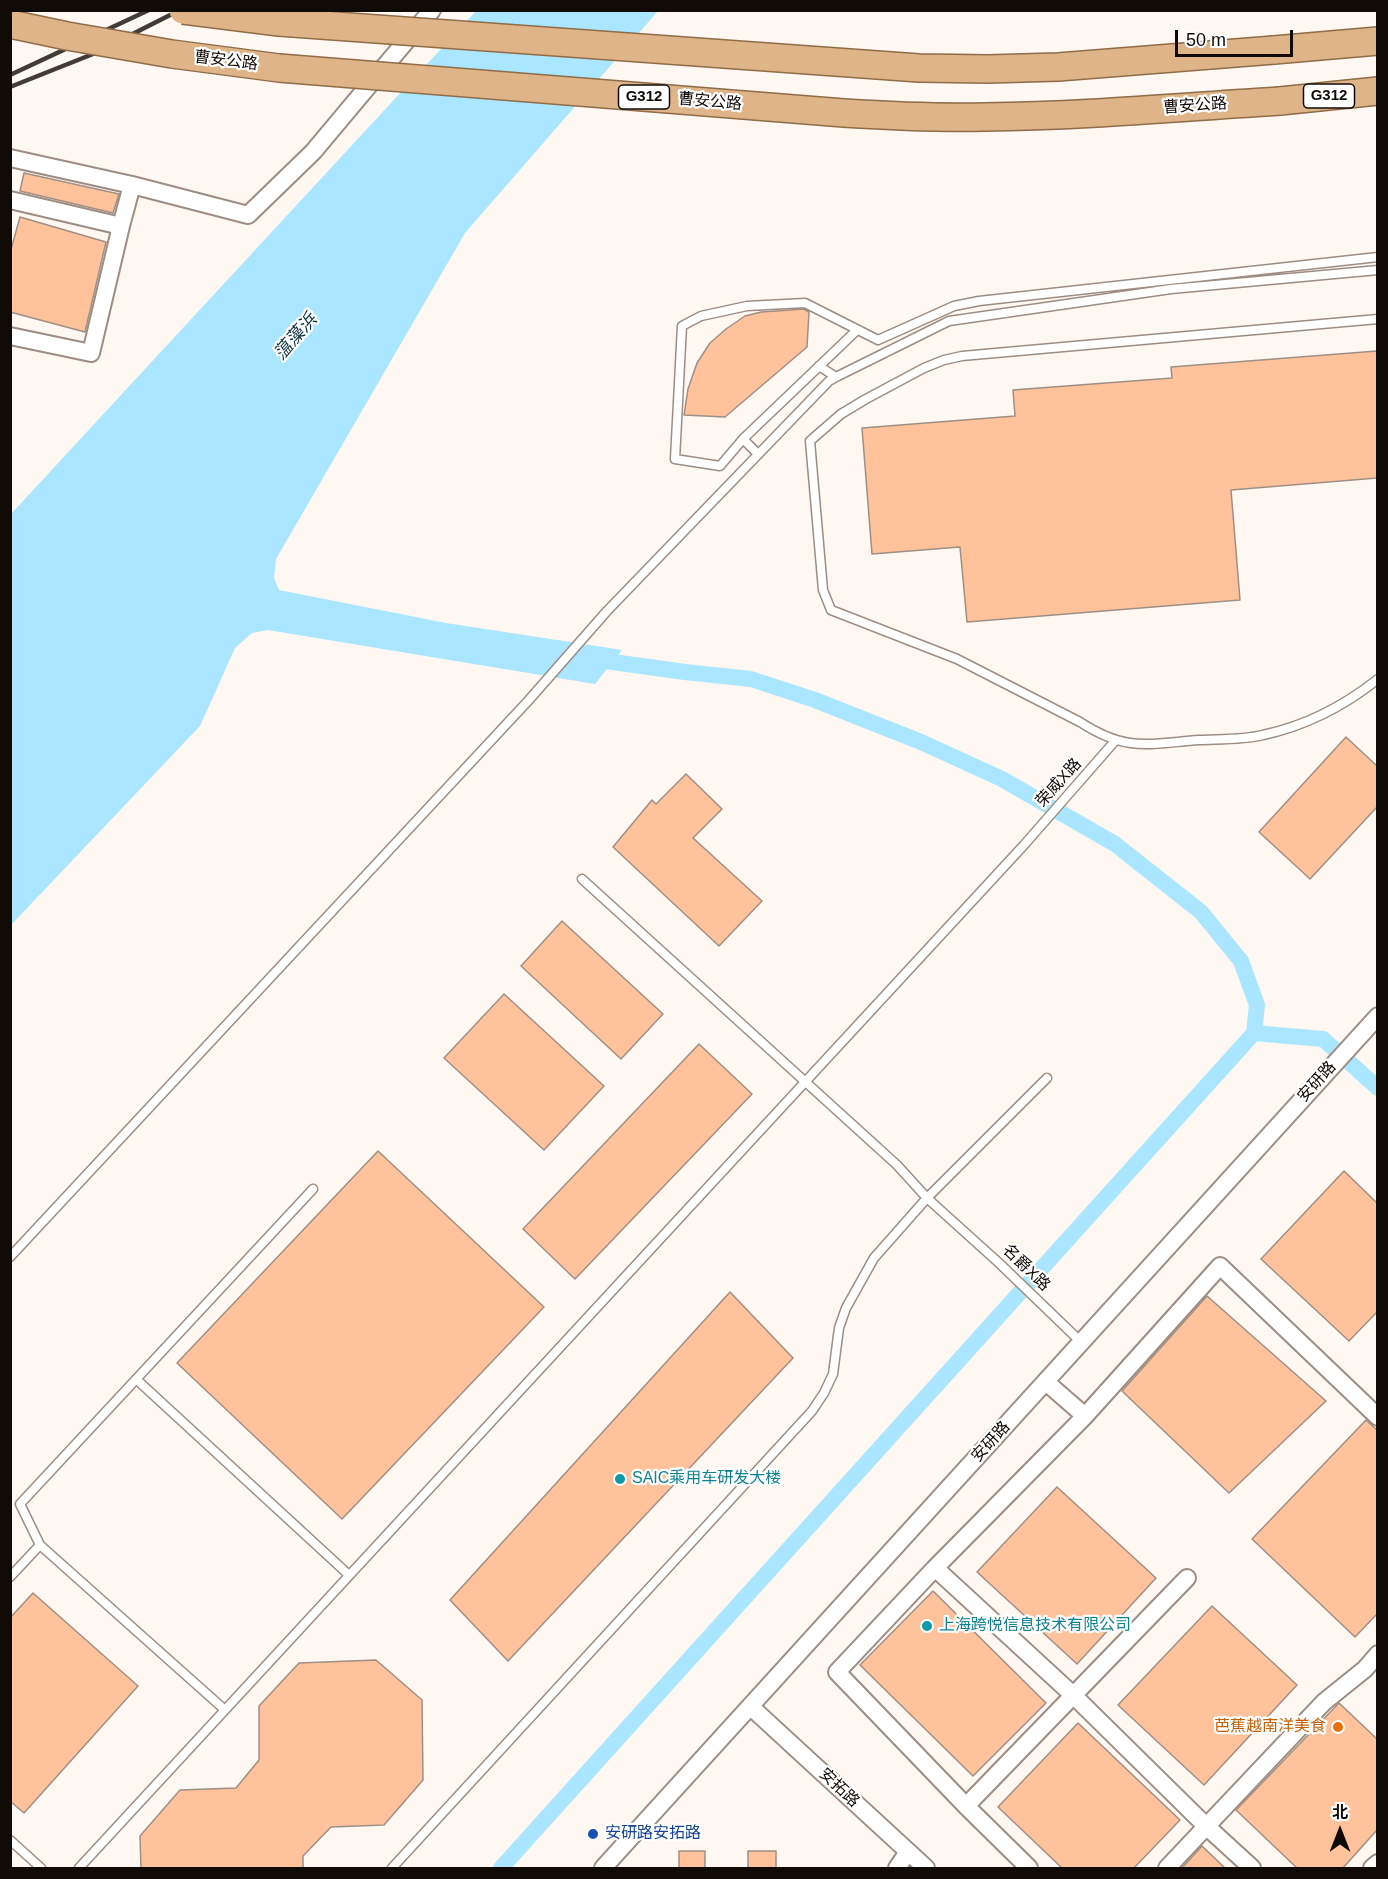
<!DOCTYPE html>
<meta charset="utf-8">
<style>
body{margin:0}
#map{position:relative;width:1388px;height:1879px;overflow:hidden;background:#fef7f2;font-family:Helvetica,"Noto Sans SC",sans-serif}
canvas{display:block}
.frame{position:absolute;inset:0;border:12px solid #110b08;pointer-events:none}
.north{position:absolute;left:1310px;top:1801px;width:60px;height:60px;-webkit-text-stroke:4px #fff;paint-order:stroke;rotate:0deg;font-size:16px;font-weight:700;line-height:24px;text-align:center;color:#110b08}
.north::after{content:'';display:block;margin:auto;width:21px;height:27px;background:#110b08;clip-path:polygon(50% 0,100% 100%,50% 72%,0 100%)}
.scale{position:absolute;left:1175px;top:30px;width:118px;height:27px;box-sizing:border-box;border:3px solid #110b08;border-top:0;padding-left:8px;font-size:18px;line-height:21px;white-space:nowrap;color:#110b08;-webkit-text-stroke:4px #fff;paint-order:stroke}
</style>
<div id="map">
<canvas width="1388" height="1879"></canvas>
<div class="frame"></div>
<div class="north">北</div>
<div class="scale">50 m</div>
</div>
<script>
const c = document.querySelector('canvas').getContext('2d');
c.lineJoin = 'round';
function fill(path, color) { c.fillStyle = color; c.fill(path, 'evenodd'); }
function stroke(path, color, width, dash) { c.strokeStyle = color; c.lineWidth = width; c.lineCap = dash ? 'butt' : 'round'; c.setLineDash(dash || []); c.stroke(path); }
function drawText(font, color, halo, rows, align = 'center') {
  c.font = font + ' Helvetica,"Noto Sans SC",sans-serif'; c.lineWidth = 4.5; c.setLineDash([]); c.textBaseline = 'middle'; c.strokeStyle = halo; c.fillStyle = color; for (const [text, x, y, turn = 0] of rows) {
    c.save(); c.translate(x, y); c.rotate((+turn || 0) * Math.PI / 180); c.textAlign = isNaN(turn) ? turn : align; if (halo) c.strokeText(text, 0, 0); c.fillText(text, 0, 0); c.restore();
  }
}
const water = new Path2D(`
 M476 11H658L465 233 276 559 274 578 279 590 446 623 622 650 595 684 268 630 252 633 235 648 200 726 11 925V514Z`);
const canal = new Path2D(`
 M1254 1033 1323 1039 1378 1088
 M501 1868 1254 1033 1257 1005 1241 961 1201 912 1115 844 1002 779 921 742 815 700 751 679 685 672 591 659`);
const building = new Path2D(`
 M24 173 119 194 113 213 20 191Z
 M20 217 106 242 85 332 10 312V253Z
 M804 309 809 312 807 347 725 417 684 415 688 389 697 363 710 343 726 329 745 316 761 312Z
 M1377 351V478L1231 490 1240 600 967 622 960 547 872 554 862 428 1015 416 1013 390 1172 378 1171 367Z
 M1346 737 1377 766V807L1310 879 1259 832Z
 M686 774 722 809 693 838 762 901 719 946 613 847 652 800 656 804Z
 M562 921 663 1014 621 1059 521 966Z
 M504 994 604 1086 544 1150 444 1058Z
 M699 1044 752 1094 575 1279 523 1229Z
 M378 1151 544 1307 342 1519 177 1363Z
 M1344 1171 1377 1203V1312L1349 1341 1261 1259Z
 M730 1292 793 1358 508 1661 450 1600Z
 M1207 1296 1326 1401 1229 1493 1122 1391Z
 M1366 1420 1377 1430V1614L1355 1637 1252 1539Z
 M1057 1487 1156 1578 1077 1664 977 1572Z
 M933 1591 1046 1703 973 1776 860 1665Z
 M33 1593 138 1686 24 1813 10 1801V1618Z
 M1212 1606 1297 1685 1204 1785 1118 1705Z
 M376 1660 422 1700 423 1780 384 1825 331 1827 303 1856V1869H141L140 1836 180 1790 236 1788 259 1760V1706L299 1663Z
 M1339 1703 1377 1739V1830L1342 1869H1298L1236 1810Z
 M1078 1723 1180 1820 1133 1869H1063L998 1807Z
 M1202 1846 1226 1869H1181Z
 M679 1851H705V1869H679Z
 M748 1851H776V1869H748Z`);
const service = new Path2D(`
 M1378 319 962 356 944 360 924 368 866 399 841 414 810 441 823 590 831 610 957 659 1080 722C1126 752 1147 744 1199 740 1220 739 1243 740 1263 735 1305 726 1344 706 1378 679
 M819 366 836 377
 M743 439 857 330
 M758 454 743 439 720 466 675 459 682 326 701 316 747 306 805 303 878 340 954 306 979 301 1378 257
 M582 879 897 1165 927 1198 999 1263 1081 1342
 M10 1257 528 701 607 611 829 381 836 377 949 321 1171 289 1378 270
 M136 1379 349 1575
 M40 1545 20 1504 313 1189
 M10 1577 40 1545 225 1710
 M10 1840 41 1868
 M79 1868 1024 845 1115 741
 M392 1868 812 1411 824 1393 833 1374 839 1328 846 1308 874 1258 927 1198 1047 1078`);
const minor = new Path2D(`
 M10 158 132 185 121 226
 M132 185 248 215 313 152 432 10
 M10 200 121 226 91 353 10 336
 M1046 1382 1085 1416 935 1568 1073 1695 1205 1825 1252 1868
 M1085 1416 1220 1266 1378 1417
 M935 1568 837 1672 966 1806 1029 1868
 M751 1707 926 1868
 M966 1806 1187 1578
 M603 1868 1378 1016
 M897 1868 908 1852
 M1167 1868 1324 1702 1365 1669 1378 1654
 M1372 1868 1378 1863`);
const trunk = new Path2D(`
 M1274 50 1378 41
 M1280 101 1378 91`);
const rail = new Path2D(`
 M10 75 149 10
 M10 87 93 54 180 10`);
const trunkBridge = new Path2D(`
 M183 10 279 22 919 68 988 69 1058 67 1274 50
 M10 24 67 36 172 54 279 68 844 113C891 116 937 118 985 117 1083 116 1182 107 1280 101`);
const markers = [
 [620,1479,6,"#0f9aa8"],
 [927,1626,6,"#0f9aa8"],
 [1338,1727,6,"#e8710a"],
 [593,1834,6,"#1a4fb4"]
];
const shields = [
 [1329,96,51],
 [644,97,51]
];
const shieldNames = [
 ["G312",1329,96],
 ["G312",644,97]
];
const streetNames = [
 ["曹安公路",226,61,7],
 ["曹安公路",710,102,5],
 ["曹安公路",1195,106,-4],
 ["荣威X路",1059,783,-48],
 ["安研路",1317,1082,-48],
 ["名爵X路",1026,1268,44],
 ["安研路",991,1442,-48],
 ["安拓路",839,1788,43]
];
const cultureNames = [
 ["SAIC乘用车研发大楼",632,1479],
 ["上海跨悦信息技术有限公司",939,1626]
];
const foodNames = [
 ["芭蕉越南洋美食",1326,1727]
];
const transitNames = [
 ["安研路安拓路",605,1834]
];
const waterNames = [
 ["蕰藻浜",296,337,-49]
];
fill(water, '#aae6ff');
stroke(canal, '#aae6ff', 16);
fill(building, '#ffc29b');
stroke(building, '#9f8f85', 1.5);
stroke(service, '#9d8d83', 11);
stroke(minor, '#9d8d83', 20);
stroke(trunk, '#906c48', 30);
stroke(service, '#fff', 8);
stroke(minor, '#fff', 16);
stroke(trunk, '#deb488', 27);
stroke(rail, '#423c38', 4.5);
stroke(trunkBridge, '#906c48', 30, []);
stroke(trunkBridge, '#deb488', 27);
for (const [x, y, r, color] of markers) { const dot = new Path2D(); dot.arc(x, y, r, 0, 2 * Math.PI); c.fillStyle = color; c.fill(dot); stroke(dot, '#fff', 2); }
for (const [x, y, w] of shields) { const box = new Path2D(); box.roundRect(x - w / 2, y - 12, w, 24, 4.5); c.fillStyle = '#fff'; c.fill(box); stroke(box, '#110b08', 1.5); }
drawText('bold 15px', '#110b08', null, shieldNames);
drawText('16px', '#110b08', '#fff', streetNames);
drawText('16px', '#0d838f', '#fff', cultureNames, 'left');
drawText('16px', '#c56008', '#fff', foodNames, 'right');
drawText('16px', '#164399', '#fff', transitNames, 'left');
drawText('italic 18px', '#0e323f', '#fff', waterNames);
</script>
